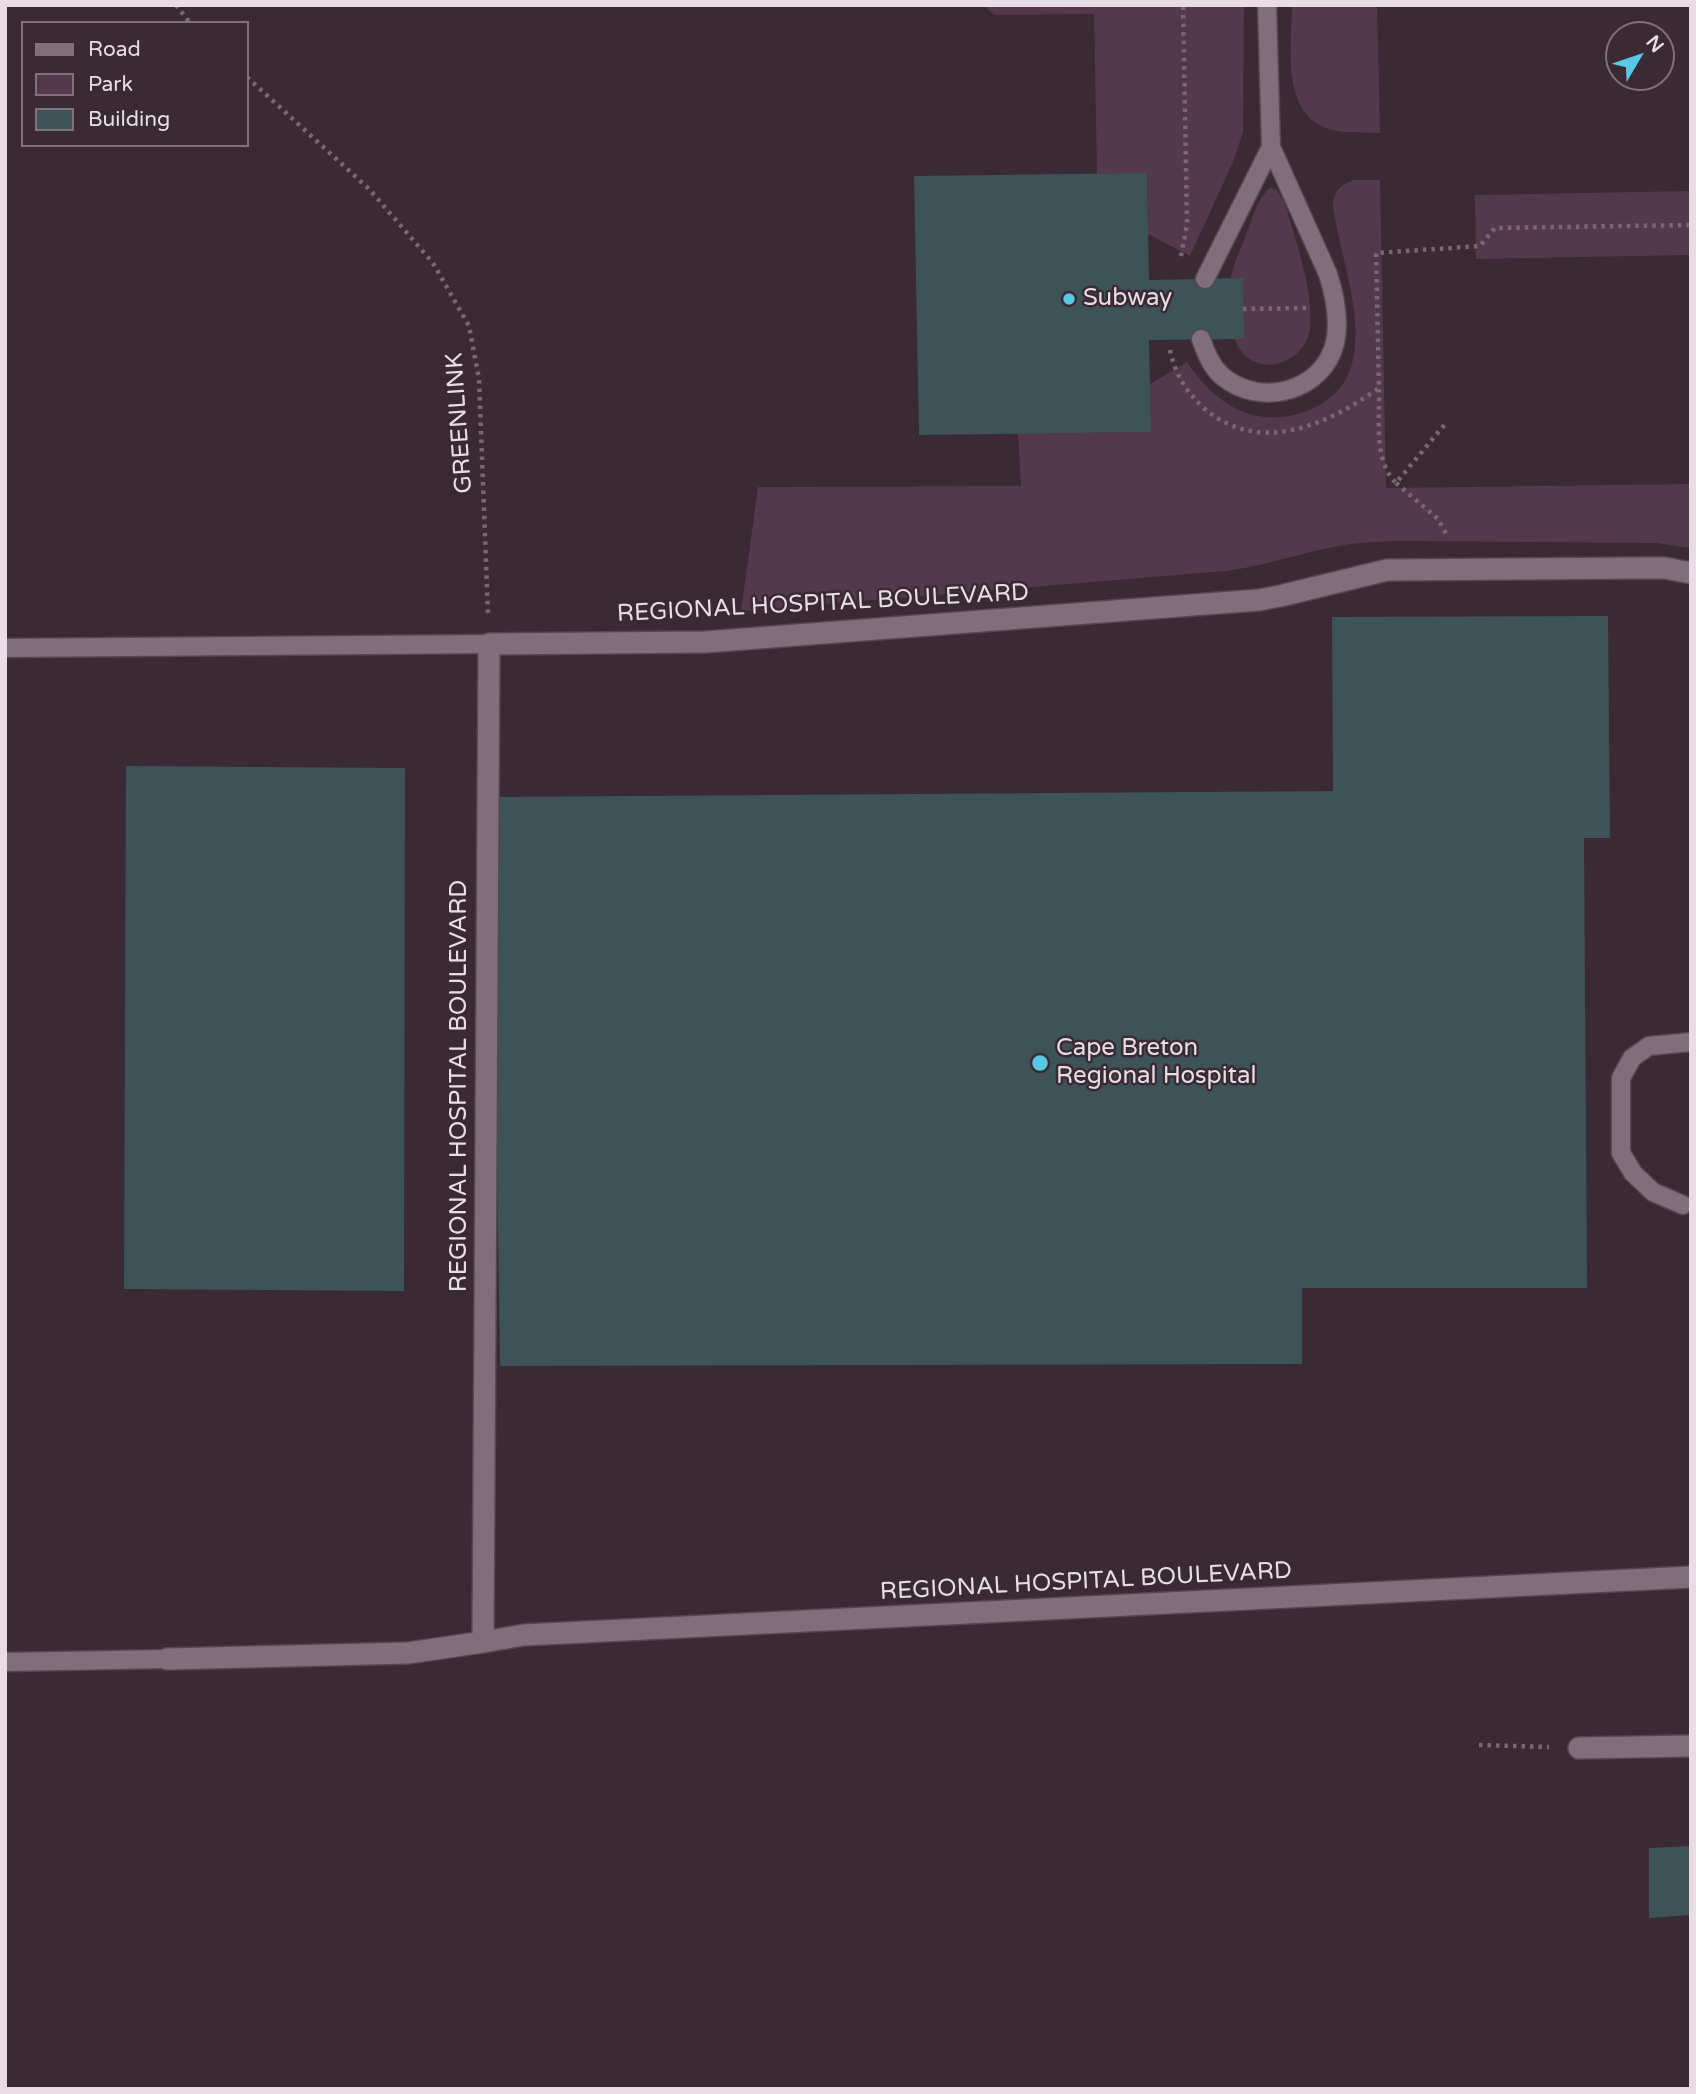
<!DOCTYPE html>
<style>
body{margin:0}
#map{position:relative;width:1696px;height:2094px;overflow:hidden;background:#392a34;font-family:"Varela Round",sans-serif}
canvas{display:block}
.frame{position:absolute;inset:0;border:7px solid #e7dde3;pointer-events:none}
.legend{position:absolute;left:21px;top:21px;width:228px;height:126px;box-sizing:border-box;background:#392a34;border:2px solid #7f727a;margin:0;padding:9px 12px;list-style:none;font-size:21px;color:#e7dde3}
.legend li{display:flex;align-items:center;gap:14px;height:35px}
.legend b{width:35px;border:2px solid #7f727a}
.north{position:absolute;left:1605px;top:21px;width:70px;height:70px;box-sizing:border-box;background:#392a34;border:2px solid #7f727a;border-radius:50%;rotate:51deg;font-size:19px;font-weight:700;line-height:28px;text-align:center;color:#e7dde3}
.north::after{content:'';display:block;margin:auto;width:24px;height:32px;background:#58c9e4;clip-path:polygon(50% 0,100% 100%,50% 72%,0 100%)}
</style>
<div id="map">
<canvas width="1696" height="2094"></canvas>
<div class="frame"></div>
<ul class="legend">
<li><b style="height:9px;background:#806e7a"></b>Road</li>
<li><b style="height:19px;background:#54384c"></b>Park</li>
<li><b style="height:19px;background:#3d5358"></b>Building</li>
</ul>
<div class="north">N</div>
</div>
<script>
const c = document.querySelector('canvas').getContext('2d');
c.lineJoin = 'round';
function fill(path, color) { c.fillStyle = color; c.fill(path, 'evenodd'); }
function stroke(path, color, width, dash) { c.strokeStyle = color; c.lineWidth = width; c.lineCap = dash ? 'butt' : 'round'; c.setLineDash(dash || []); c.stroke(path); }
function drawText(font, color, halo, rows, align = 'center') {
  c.font = font + ' "Varela Round",sans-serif'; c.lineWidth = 5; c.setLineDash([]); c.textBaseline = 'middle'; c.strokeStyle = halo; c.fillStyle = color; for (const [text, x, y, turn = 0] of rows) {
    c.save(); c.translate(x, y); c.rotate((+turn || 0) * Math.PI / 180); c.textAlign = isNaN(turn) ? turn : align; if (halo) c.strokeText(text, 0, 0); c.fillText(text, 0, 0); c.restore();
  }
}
const green = new Path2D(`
 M984 5H1244L1243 132 1233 162 1190 256 1148 234 1147 173 1097 174 1094 14 994 15Z
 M1292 5H1377L1380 133C1363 132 1342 134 1326 128 1280 110 1292 44 1292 5Z
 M1353 180H1380L1386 488 1691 484V548L1656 543 1398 541C1378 542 1358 542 1338 546 1300 553 1265 566 1226 571L741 611 758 487 1021 486 1018 433 1151 432 1150 384 1187 362C1200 381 1216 399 1237 409 1278 430 1340 410 1352 364 1365 316 1339 254 1333 205 1334 191 1340 185 1353 180Z
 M1270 188 1277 190 1285 203C1295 240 1314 290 1310 328 1306 362 1260 380 1239 348 1230 335 1228 297 1230 281 1233 265 1240 250 1246 235 1252 220 1257 198 1270 188Z
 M1691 191V255L1476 259 1475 195Z`);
const building = new Path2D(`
 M1147 173 1149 280 1243 278 1244 339 1149 340 1151 432 919 435 914 176Z
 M1608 616 1610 838H1584L1587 1288H1302V1364L500 1366 492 797 1333 791 1332 617Z
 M126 766 405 768 404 1291 124 1289Z
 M1691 1846V1915L1649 1918V1848Z`);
const path = new Path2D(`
 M176 5 190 23
 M247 77 369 189 433 263 469 326 479 379 488 614
 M1181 256 1187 224 1183 5
 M1243 309 1306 308
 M1170 350C1175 374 1186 392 1205 409 1260 456 1329 424 1379 388L1376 253 1480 246 1495 228 1691 225
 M1379 389C1380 419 1373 460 1396 483L1446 423
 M1396 483 1438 519 1448 537
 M1479 1745 1549 1747`);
const service = new Path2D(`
 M1267 5 1271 147
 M1201 339C1206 353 1211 366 1222 376 1260 408 1323 392 1335 343 1340 320 1335 296 1328 274L1271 147 1205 279
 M5 648 489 644
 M1683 1205 1653 1192 1633 1173 1621 1153V1078L1632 1058 1649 1046 1691 1042
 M5 1662 167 1659`);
const minor = new Path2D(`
 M1691 573 1665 568H1638L1387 570 1280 596 1259 600 705 642 489 644 483 1642 524 1635 564 1633 1691 1577
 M167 1659 408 1653 483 1642
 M1579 1748 1691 1746`);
const markers = [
 [1069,299,7,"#58c9e4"],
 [1040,1063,9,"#58c9e4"]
];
const poiNames = [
 ["Subway",1083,299],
 ["Cape Breton",1056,1049],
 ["Regional Hospital",1056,1077]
];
const streetNames = [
 ["GREENLINK",460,423,-94],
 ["REGIONAL HOSPITAL BOULEVARD",823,604,-3],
 ["REGIONAL HOSPITAL BOULEVARD",460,1086,-90],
 ["REGIONAL HOSPITAL BOULEVARD",1086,1582,-3]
];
fill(green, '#54384c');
fill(building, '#3d5358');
stroke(service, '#544750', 21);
stroke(minor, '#544750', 24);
stroke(path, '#756871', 4.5, [3.5, 5]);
stroke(service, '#806e7a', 18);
stroke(minor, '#806e7a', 21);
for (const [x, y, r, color] of markers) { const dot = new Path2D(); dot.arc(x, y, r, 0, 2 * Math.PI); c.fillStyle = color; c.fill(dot); stroke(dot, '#392a34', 2.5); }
drawText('24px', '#e7dde3', '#392a34', poiNames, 'left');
drawText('24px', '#e7dde3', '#392a34', streetNames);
</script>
